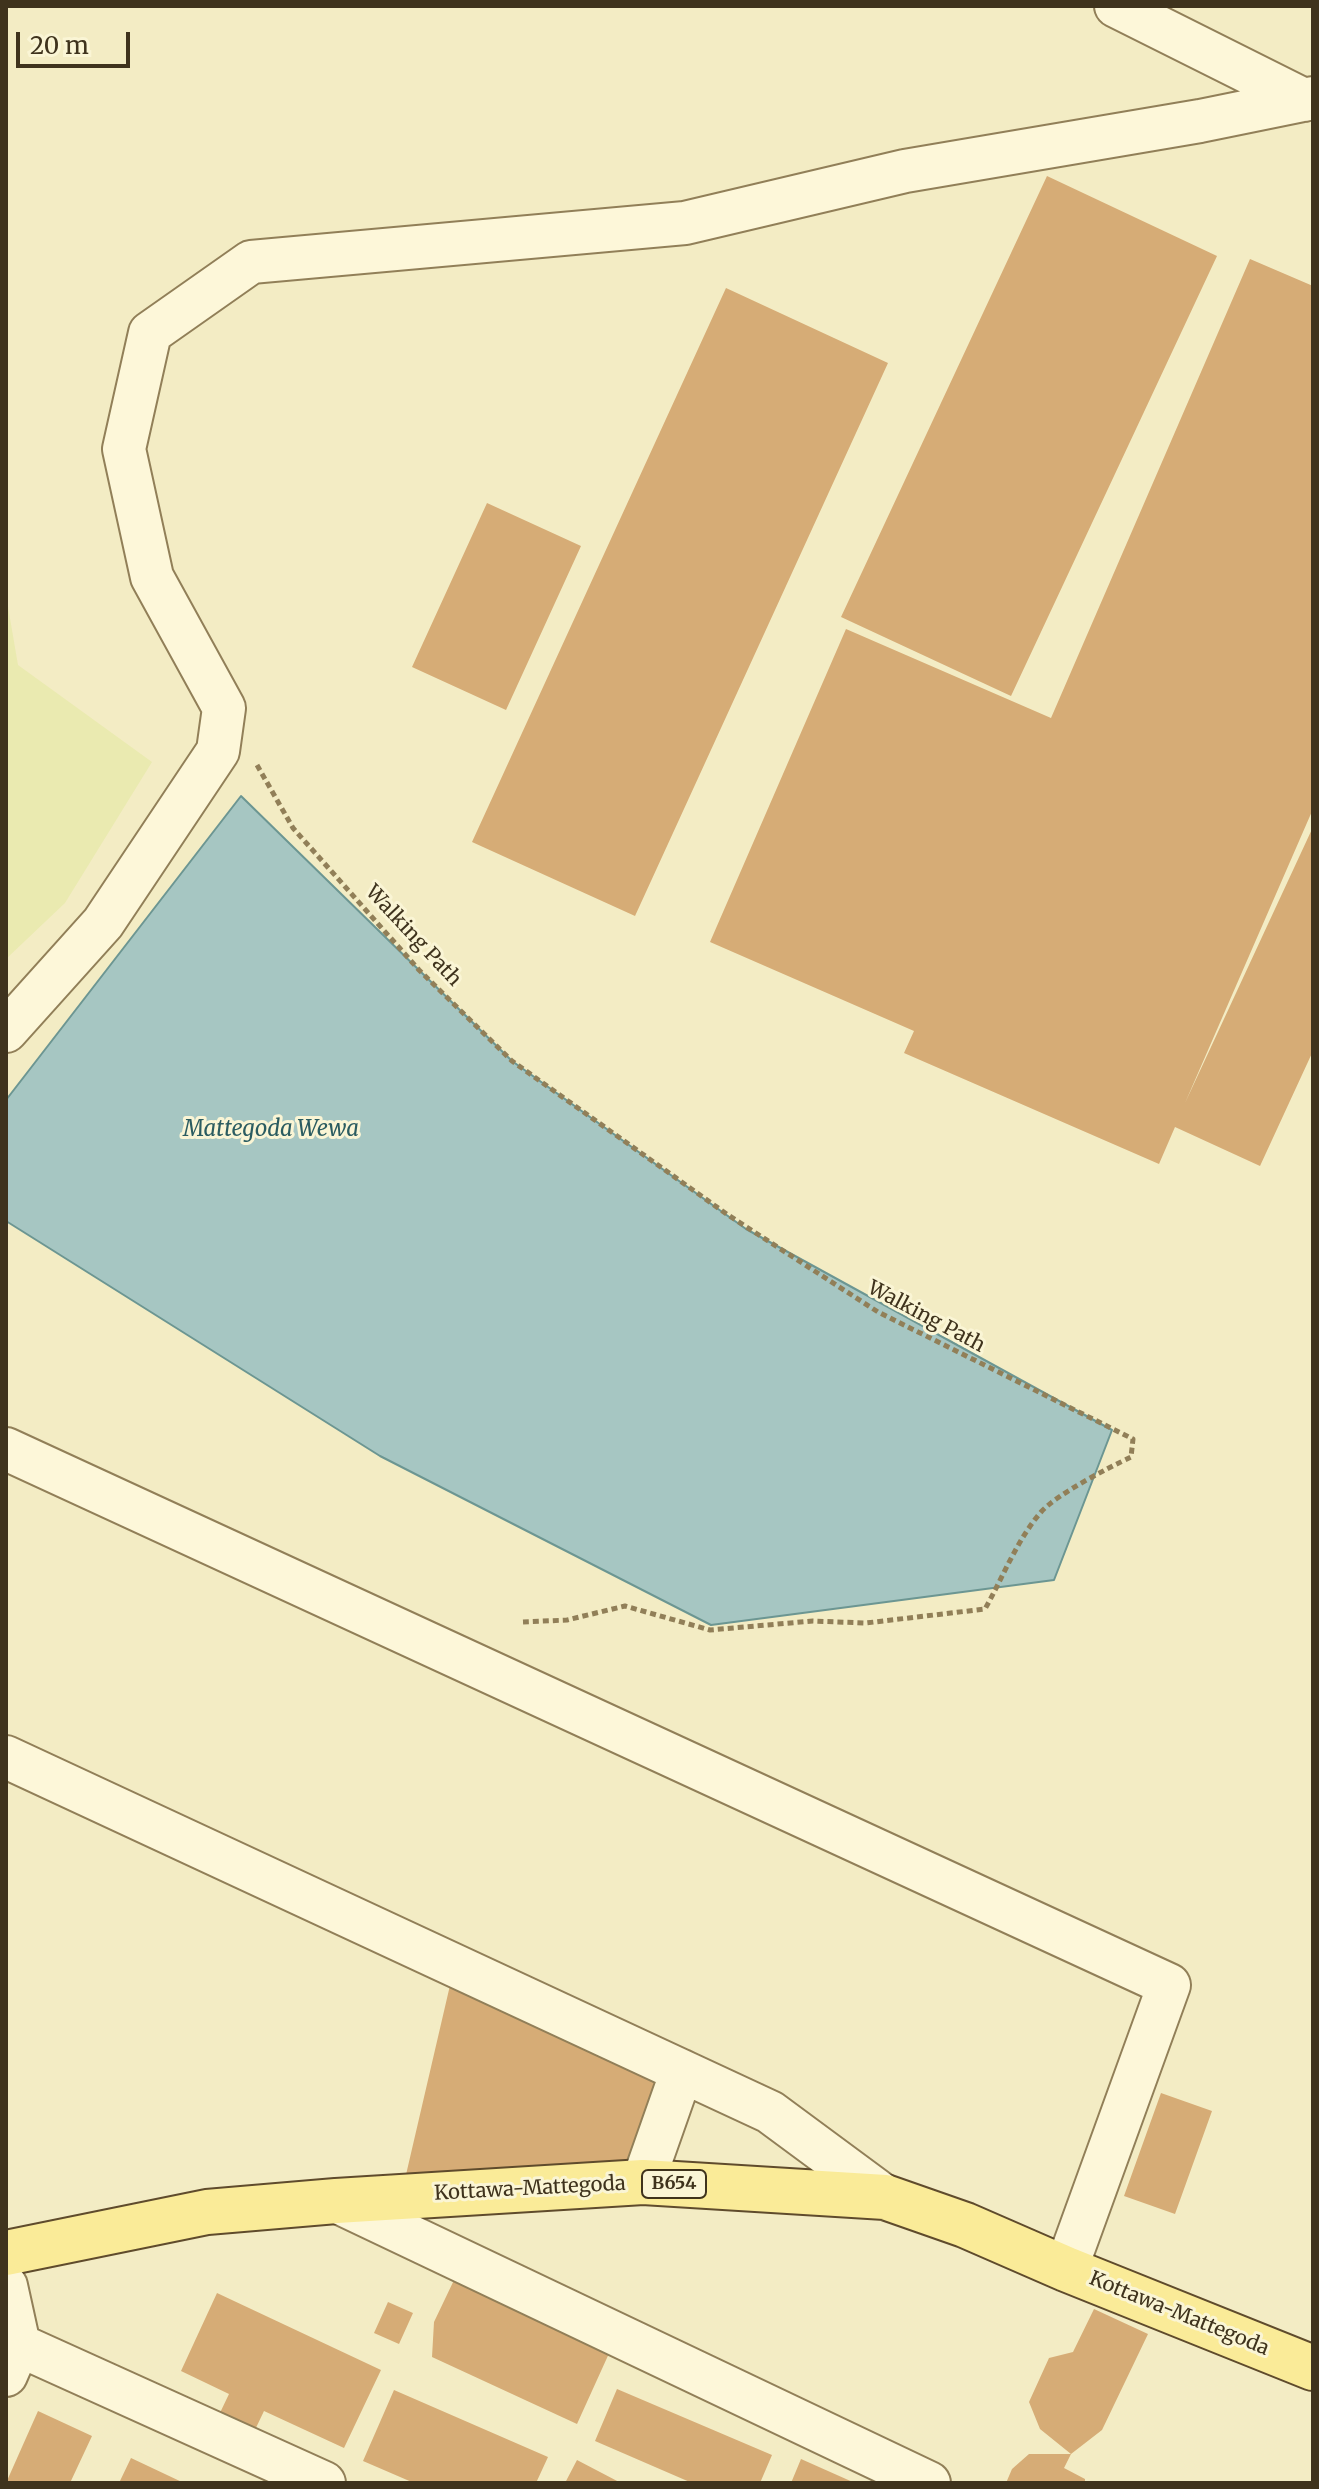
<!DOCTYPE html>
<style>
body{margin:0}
#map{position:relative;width:1319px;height:2489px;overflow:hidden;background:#f3ecc4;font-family:Merriweather,serif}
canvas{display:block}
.frame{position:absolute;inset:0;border:8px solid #3f331d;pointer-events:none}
.scale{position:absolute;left:16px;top:32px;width:114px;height:36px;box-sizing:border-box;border:4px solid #3f331d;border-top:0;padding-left:10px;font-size:24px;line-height:28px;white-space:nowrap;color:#3f331d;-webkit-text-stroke:6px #faf5d5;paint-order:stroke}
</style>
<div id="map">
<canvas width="1319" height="2489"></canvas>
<div class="frame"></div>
<div class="scale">20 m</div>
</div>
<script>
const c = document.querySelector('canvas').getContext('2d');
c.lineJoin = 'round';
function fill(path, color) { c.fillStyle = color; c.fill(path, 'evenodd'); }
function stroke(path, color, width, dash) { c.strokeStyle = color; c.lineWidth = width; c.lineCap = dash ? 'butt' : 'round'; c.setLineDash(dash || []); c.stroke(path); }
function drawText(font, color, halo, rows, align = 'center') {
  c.font = font + ' Merriweather,serif'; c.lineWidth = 6; c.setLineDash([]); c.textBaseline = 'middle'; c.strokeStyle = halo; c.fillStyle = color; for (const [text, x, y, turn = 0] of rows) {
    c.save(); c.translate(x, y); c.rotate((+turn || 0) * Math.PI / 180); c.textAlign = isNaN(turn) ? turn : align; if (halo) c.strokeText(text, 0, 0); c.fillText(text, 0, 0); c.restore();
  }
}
const farmland = new Path2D(`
 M6 595 18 665 152 762 65 903 6 959Z`);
const water = new Path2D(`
 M241 796 512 1061 746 1229 1112 1430 1054 1580 711 1625 380 1456 6 1221V1100Z`);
const building = new Path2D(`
 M1047 176 1217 256 1011 696 841 617Z
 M1250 259 1313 286V809L1185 1103 1313 827V1051L1260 1166 1175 1127 1159 1164 904 1053 914 1031 710 942 846 629 1051 718Z
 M726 288 888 363 635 916 472 842Z
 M487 503 581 546 506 710 412 667Z
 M451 1981 666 2073 632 2172 405 2179Z
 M1161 2093 1212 2111 1175 2214 1124 2196Z
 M455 2278 611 2349 577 2424 432 2357 434 2322Z
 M217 2293 381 2370 344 2448 264 2411 253 2434 218 2417 229 2394 181 2371Z
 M388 2302 413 2313 399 2344 374 2333Z
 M1094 2309 1148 2334 1102 2430 1071 2454 1064 2468 1085 2479V2483H1006L1012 2469 1029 2454H1071L1040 2429 1029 2402 1049 2358 1073 2352Z
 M617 2389 772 2455 760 2483H692L595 2441Z
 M394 2390 548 2457 536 2483H414L363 2461Z
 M38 2411 92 2436 70 2483H6Z
 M131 2458 184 2483H119Z
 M801 2459 855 2483H791Z
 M577 2460 621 2483H565Z`);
const path = new Path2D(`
 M257 765 293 828 419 970 512 1061 728 1215 878 1312 1133 1439 1131 1457C1108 1468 1057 1494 1041 1512 1017 1540 1003 1577 985 1609L866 1623 813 1621 710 1630 625 1606 567 1620 523 1622`);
const minor = new Path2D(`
 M1116 6 1304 100
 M6 1031 103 923 218 751 224 708 152 577 124 449 150 333 251 262 685 223 905 171 1200 121 1313 98
 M6 1449 1169 1985 1066 2269
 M6 1757 770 2112 885 2197
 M643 2182 682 2071
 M336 2201 929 2483
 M6 2286 19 2345
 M6 2375 19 2345 324 2483`);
const major = new Path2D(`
 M6 2253 207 2212 336 2201 643 2182 885 2197 965 2225 1066 2269 1313 2368`);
const shields = [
 [674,2184,64]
];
const shieldNames = [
 ["B654",674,2184]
];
const streetNames = [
 ["Walking Path",413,936,47],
 ["Walking Path",926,1317,28],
 ["Kottawa-Mattegoda",530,2189,-3],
 ["Kottawa-Mattegoda",1179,2314,22]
];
const waterNames = [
 ["Mattegoda Wewa",271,1130]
];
fill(farmland, '#eaeab0');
fill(water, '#a6c6c2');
stroke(water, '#6c9692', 2);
fill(building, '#d6ac76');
stroke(minor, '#917f58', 46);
stroke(major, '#5f4b2c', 48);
stroke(path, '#917f58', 5, [6, 4]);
stroke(minor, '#fdf7d9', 42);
stroke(major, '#faeb98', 44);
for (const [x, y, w] of shields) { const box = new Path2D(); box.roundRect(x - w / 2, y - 14, w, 28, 6); c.fillStyle = '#faf5d5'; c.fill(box); stroke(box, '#3f331d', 2); }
drawText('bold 18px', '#3f331d', null, shieldNames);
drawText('20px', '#3f331d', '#faf5d5', streetNames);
drawText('italic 22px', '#2b5c61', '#faf5d5', waterNames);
</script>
